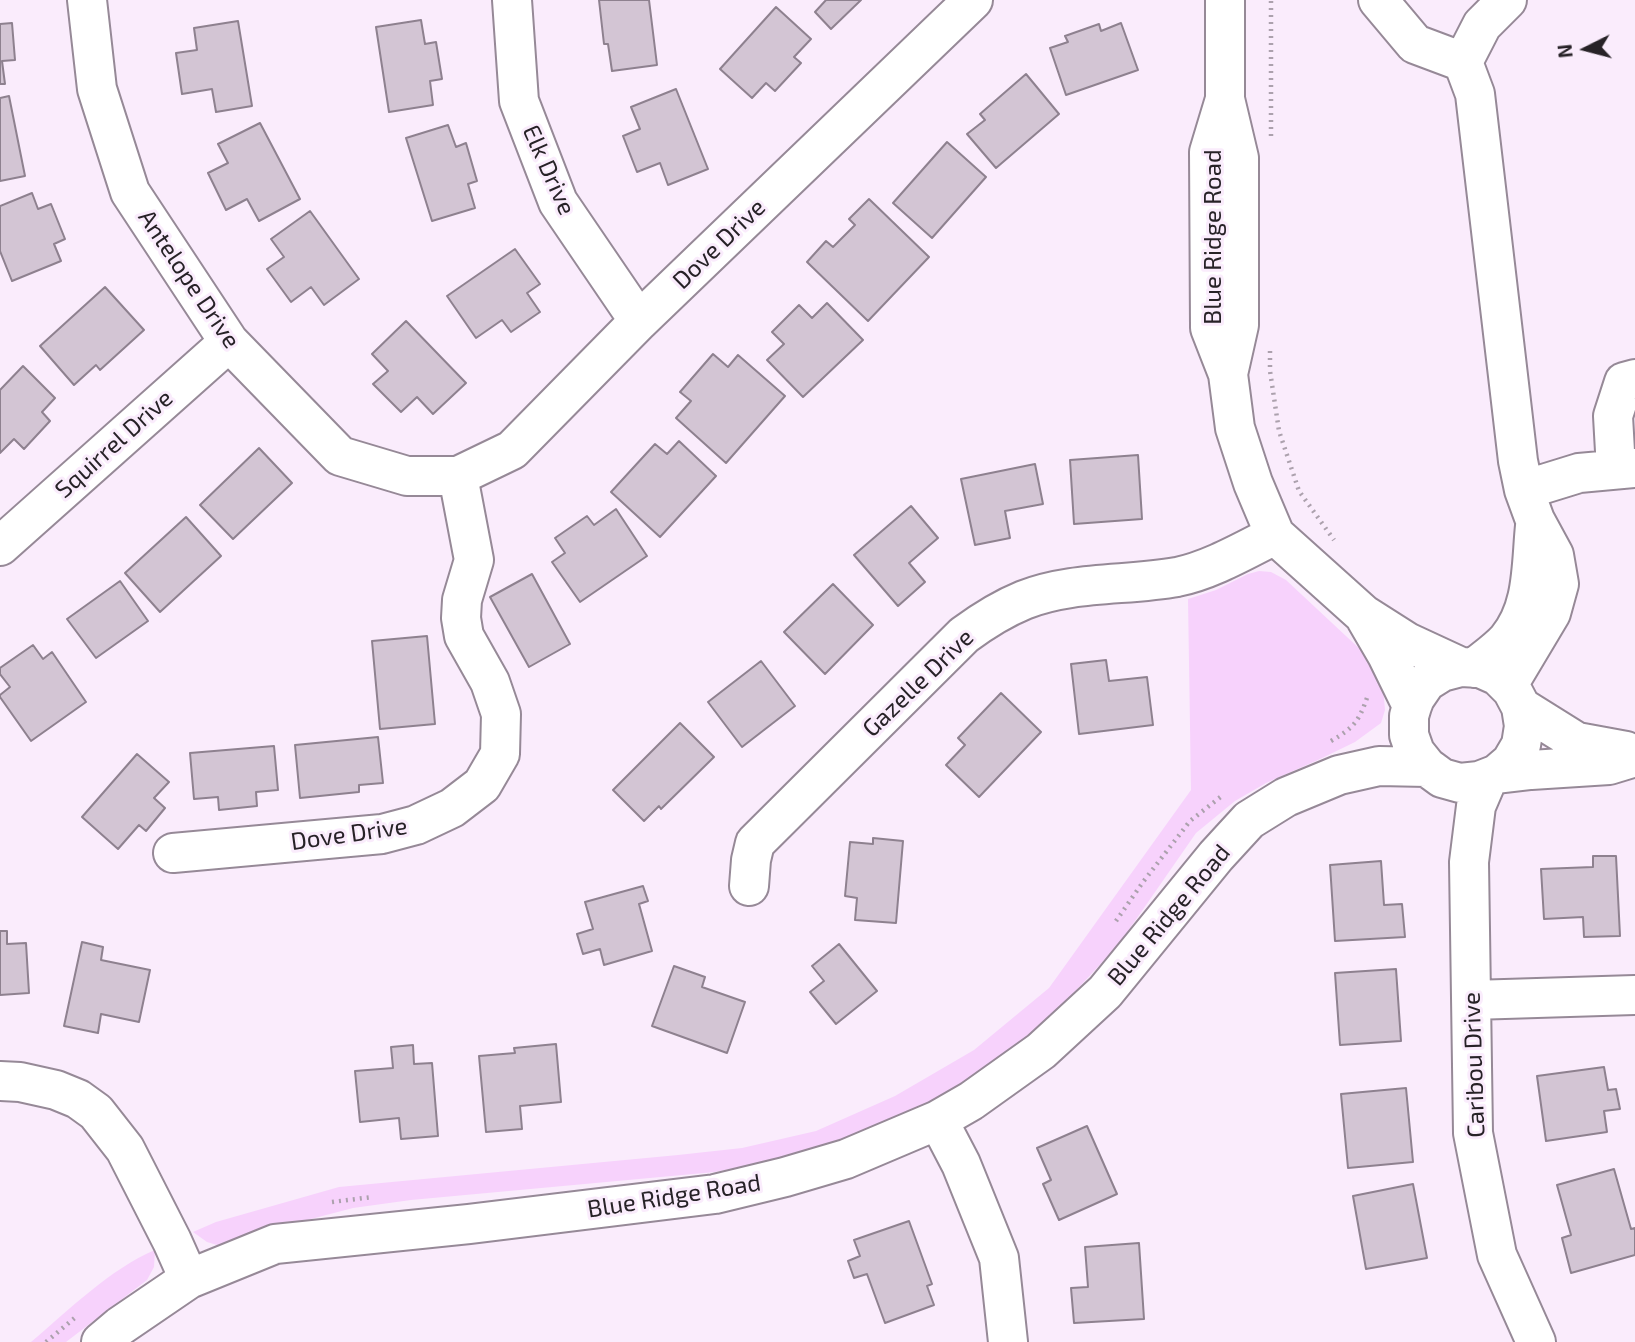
<!DOCTYPE html>
<style>
body{margin:0}
#map{position:relative;width:1635px;height:1342px;overflow:hidden;background:#faecfc;font-family:"Exo 2",sans-serif}
canvas{display:block}
.north{position:absolute;left:1551px;top:14px;width:70px;height:70px;-webkit-text-stroke:5px #faecfc;paint-order:stroke;rotate:264deg;font-size:19px;font-weight:700;line-height:28px;text-align:center;color:#272227}
.north::after{content:'';display:block;margin:auto;width:24px;height:32px;background:#272227;clip-path:polygon(50% 0,100% 100%,50% 72%,0 100%)}
</style>
<div id="map">
<canvas width="1635" height="1342"></canvas>
<div class="north">N</div>
</div>
<script>
const c = document.querySelector('canvas').getContext('2d');
c.lineJoin = 'round';
function fill(path, color) { c.fillStyle = color; c.fill(path, 'evenodd'); }
function stroke(path, color, width, dash) { c.strokeStyle = color; c.lineWidth = width; c.lineCap = dash ? 'butt' : 'round'; c.setLineDash(dash || []); c.stroke(path); }
function drawText(font, color, halo, rows, align = 'center') {
  c.font = font + ' "Exo 2",sans-serif'; c.lineWidth = 6; c.setLineDash([]); c.textBaseline = 'middle'; c.strokeStyle = halo; c.fillStyle = color; for (const [text, x, y, turn = 0] of rows) {
    c.save(); c.translate(x, y); c.rotate((+turn || 0) * Math.PI / 180); c.textAlign = isNaN(turn) ? turn : align; if (halo) c.strokeText(text, 0, 0); c.fillText(text, 0, 0); c.restore();
  }
}
const green = new Path2D(`
 M1259 571 1271 572 1286 580 1362 651 1377 669 1383 687 1385 710 1381 723 1355 742 1318 760 1266 783 1235 801 1196 833 1119 944 1083 983 1043 1024 994 1062 942 1097 877 1128 819 1149 775 1160 715 1172 411 1200 353 1208 307 1220 243 1241 227 1245H217L207 1242 193 1232 216 1222 339 1187 678 1155 742 1148 816 1131 895 1096 974 1050 1049 988 1191 790 1188 599 1216 590 1248 574Z
 M155 1250 154 1267 147 1280 66 1342H31C69 1310 110 1269 155 1250Z`);
const building = new Path2D(`
 M599 0H649L657 65 612 71 608 44H604Z
 M826 0H861L831 29 815 12Z
 M776 7 811 39 794 57 801 63 775 91 766 83 752 98 720 69Z
 M421 20 425 44 436 42 442 79 430 81 433 105 389 112 376 27Z
 M238 21 252 106 216 112 212 89 182 94 176 53 197 50 194 28Z
 M12 23 15 60 2 61 5 84H0V24Z
 M1121 23 1138 70 1066 95 1050 48 1068 42 1065 36 1099 24 1101 31Z
 M1026 74 1059 114 996 168 967 134 985 120 980 114Z
 M676 89 708 169 668 185 660 163 637 172 623 136 640 129 631 107Z
 M9 96 25 176 0 181V98Z
 M260 123 300 199 259 221 247 199 226 210 208 173 228 163 218 144Z
 M448 125 456 147 466 143 477 181 468 184 475 208 432 221 406 138Z
 M947 142 986 177 932 238 893 203Z
 M32 193 38 209 51 204 65 239 54 244 61 261 12 281 0 251V206Z
 M869 199 929 257 868 321 807 262 826 241 833 247 855 225 849 219Z
 M310 211 359 279 324 305 311 287 291 302 267 269 284 257 271 239Z
 M515 249 540 284 527 293 540 312 511 332 502 320 476 338 447 296Z
 M105 287 144 330 100 370 96 365 74 385 40 346Z
 M827 303 863 340 803 397 767 360 784 344 772 332 799 305 812 318Z
 M406 321 466 383 433 414 417 397 401 412 373 384 388 371 372 354Z
 M713 354 728 367 738 355 785 396 726 463 676 418 691 401 680 392Z
 M23 366 55 398 42 412 50 421 24 449 14 439 0 453V390Z
 M679 441 716 476 660 537 611 492 655 444 667 454Z
 M259 448 292 483 233 539 200 505Z
 M1138 455 1142 519 1074 524 1070 460Z
 M1035 464 1043 504 1005 511 1010 538 975 545 961 479Z
 M911 506 938 538 909 563 925 582 898 606 854 555Z
 M616 509 647 556 580 602 552 562 565 553 555 538 587 516 594 525Z
 M186 517 221 556 160 612 125 573Z
 M532 574 570 644 529 667 490 597Z
 M120 581 148 621 96 658 67 619Z
 M833 584 873 625 825 674 784 632Z
 M427 636 435 724 380 729 372 641Z
 M33 645 43 659 52 652 86 702 31 741 0 697V695L10 687 0 674V668Z
 M1106 660 1109 681 1147 677 1153 725 1079 734 1071 664Z
 M761 661 795 706 742 747 708 702Z
 M1001 693 1041 732 979 797 946 765 965 745 958 738Z
 M680 723 714 757 661 809 659 806 644 821 613 790Z
 M378 737 383 783 359 785V792L300 798 295 745Z
 M274 746 278 790 256 792 257 806 219 810 218 797 194 799 190 753Z
 M137 754 169 782 154 798 165 808 146 831 139 825 118 849 82 817Z
 M873 838 903 841 896 923 855 920 857 898 845 896 850 842 873 844Z
 M1593 856H1616L1620 936 1584 937 1583 917 1544 919 1541 869 1593 867Z
 M1381 861 1384 905 1402 904 1405 937 1335 941 1330 865Z
 M643 886 648 901 639 904 652 951 604 965 600 949 583 954 577 934 593 929 585 902Z
 M0 931H7V944L26 943 29 993 0 995Z
 M82 942 103 947 101 960 150 970 139 1022 101 1014 98 1033 64 1026Z
 M839 944 877 991 836 1024 810 992 824 981 812 966Z
 M674 966 705 977 702 987 745 1002 727 1053 652 1026Z
 M1396 969 1401 1041 1340 1045 1335 973Z
 M556 1044 561 1102 520 1106 522 1129 486 1132 479 1056 515 1053 514 1048Z
 M413 1045 414 1064 432 1063 438 1136 401 1139 399 1118 360 1122 355 1071 393 1068 391 1047Z
 M1604 1067 1608 1090 1616 1089 1620 1109 1604 1111 1607 1132 1546 1141 1537 1076Z
 M1406 1088 1413 1162 1348 1168 1341 1094Z
 M1087 1126 1117 1194 1059 1220 1043 1184 1051 1180 1037 1148Z
 M1614 1169 1631 1229 1635 1228V1255L1571 1273 1562 1238 1571 1235 1557 1185Z
 M1413 1184 1427 1258 1366 1269 1353 1196Z
 M909 1221 932 1284 927 1286 934 1305 885 1323 867 1274 854 1278 848 1261 860 1256 854 1240Z
 M1139 1243 1144 1319 1074 1323 1071 1288 1088 1287 1085 1247Z`);
const path = new Path2D(`
 M1271 136V0
 M1270 351V371L1279 431 1299 491 1334 540
 M1331 741C1355 727 1359 721 1368 695
 M1116 921 1143 882 1190 821 1223 795
 M332 1202 372 1197
 M46 1342 77 1316`);
const minor = new Path2D(`
 M87 0 97 89 130 192 229 342 340 456 407 476H458L512 450 639 321 973 0
 M512 0 519 101 558 202 639 321
 M1225 0V99L1239 158V325L1228 374
 M1378 0 1415 44 1463 62 1475 94 1518 461 1524 490 1535 520 1554 555 1559 584 1551 613 1508 685
 M1463 62 1482 25 1507 0
 M1225 99 1209 152 1210 328 1228 374 1235 428 1253 483 1275 535 1363 614 1407 642 1461 667 1480 668 1498 676 1512 690 1521 707 1524 726 1521 745 1511 762 1497 774 1479 781 1460 783 1442 778 1427 767 1415 752 1409 735V716L1412 706 1415 698 1426 682 1442 672 1461 667
 M1616 469 1613 416 1624 382 1635 379
 M1524 490 1579 473 1635 468
 M0 546 229 342
 M1366 619 1387 655 1412 706
 M1474 668C1485 659 1498 650 1507 640 1534 608 1531 565 1535 526
 M1521 707 1577 742 1626 751
 M1497 774 1531 770 1609 765 1635 757
 M1488 778 1476 806 1469 862 1473 1133 1497 1255 1536 1342
 M173 853 382 834 416 825 452 808 482 785 500 754 501 714 490 682 464 636 461 618 462 600 474 560 458 476
 M749 886 751 860 755 843 964 635C983 621 1002 609 1024 600 1072 581 1127 586 1177 577 1211 570 1245 550 1275 535
 M1472 1000 1635 995
 M0 1081 20 1082 56 1090 78 1099 96 1112 125 1149 172 1241 189 1279
 M938 1120 961 1164 999 1258 1008 1342
 M101 1342 120 1326 189 1279 275 1244 469 1224 715 1194 785 1177 846 1159 938 1120 971 1101 1041 1051 1105 992 1216 856 1249 820 1286 797 1339 775 1379 766 1427 767`);
const streetNames = [
 ["Elk Drive",549,170,66],
 ["Blue Ridge Road",1213,237,-90],
 ["Dove Drive",719,244,-44],
 ["Antelope Drive",189,279,56],
 ["Squirrel Drive",114,444,-42],
 ["Gazelle Drive",918,683,-44],
 ["Dove Drive",349,834,-8],
 ["Blue Ridge Road",1169,915,-50],
 ["Caribou Drive",1474,1065,-92],
 ["Blue Ridge Road",674,1196,-9]
];
fill(green, '#f7d2fc');
fill(building, '#d3c5d4');
stroke(building, '#8e818f', 2);
stroke(minor, '#968997', 42);
stroke(path, '#aca1ad', 4.5, [2, 5]);
stroke(minor, '#fff', 38);
drawText('24px', '#272227', '#faecfc', streetNames);
</script>
